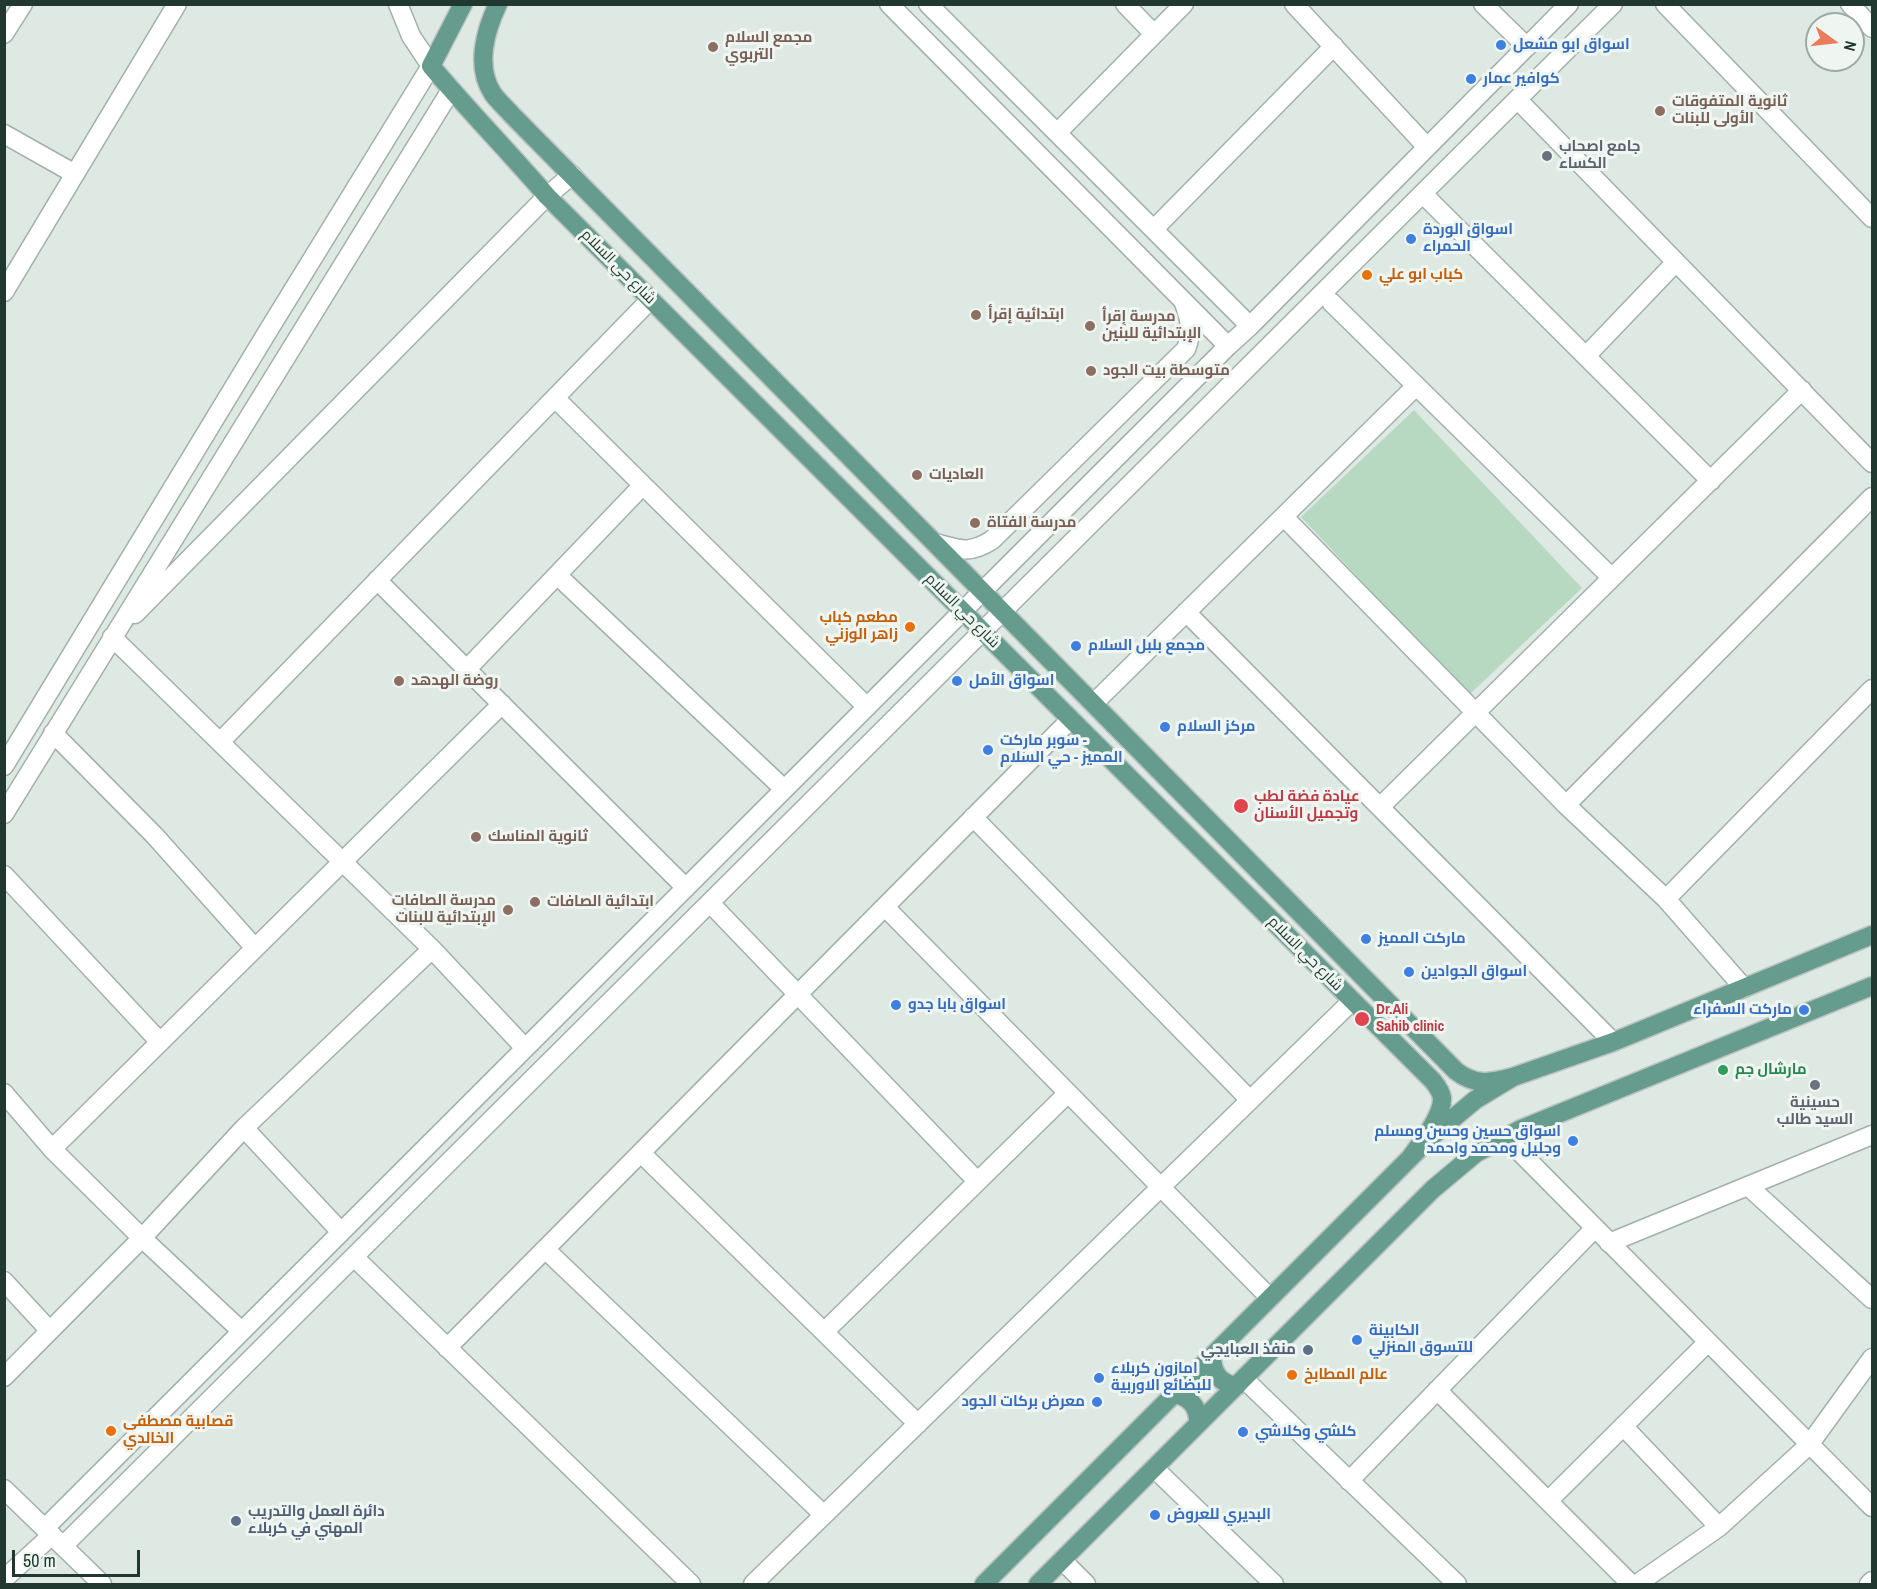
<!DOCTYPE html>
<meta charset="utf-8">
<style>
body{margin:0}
#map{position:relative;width:1877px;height:1589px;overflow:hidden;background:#dfe9e4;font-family:"Archivo Narrow",sans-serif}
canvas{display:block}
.frame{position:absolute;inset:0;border:6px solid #213831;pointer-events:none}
.north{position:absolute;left:1805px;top:12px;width:60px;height:60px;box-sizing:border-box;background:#eff6f2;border:2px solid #9daaa5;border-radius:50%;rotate:105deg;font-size:16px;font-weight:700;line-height:24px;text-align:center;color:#213831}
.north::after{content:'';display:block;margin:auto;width:21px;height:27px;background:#ea7c5c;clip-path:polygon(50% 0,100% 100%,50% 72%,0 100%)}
.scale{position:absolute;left:12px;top:1550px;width:128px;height:27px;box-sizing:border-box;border:3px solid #213831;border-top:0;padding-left:8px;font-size:18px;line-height:21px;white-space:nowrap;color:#213831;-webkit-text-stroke:4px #eff6f2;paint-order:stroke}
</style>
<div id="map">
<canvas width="1877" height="1589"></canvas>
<div class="frame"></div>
<div class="north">N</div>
<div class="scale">50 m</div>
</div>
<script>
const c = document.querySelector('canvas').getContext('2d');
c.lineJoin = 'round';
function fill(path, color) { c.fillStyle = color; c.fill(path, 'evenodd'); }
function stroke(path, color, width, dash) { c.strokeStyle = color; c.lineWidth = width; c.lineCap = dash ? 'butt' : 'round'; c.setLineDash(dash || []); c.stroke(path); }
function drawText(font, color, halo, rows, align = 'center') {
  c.font = font + ' "Archivo Narrow",Cairo,sans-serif'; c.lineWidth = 6; c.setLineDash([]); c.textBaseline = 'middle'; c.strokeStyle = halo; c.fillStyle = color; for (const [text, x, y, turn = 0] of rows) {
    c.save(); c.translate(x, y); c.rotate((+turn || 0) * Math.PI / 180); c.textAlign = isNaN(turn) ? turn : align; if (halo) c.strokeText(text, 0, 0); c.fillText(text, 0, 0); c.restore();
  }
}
const green = new Path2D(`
 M1414 410 1582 588 1469 695 1301 517Z`);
const minor = new Path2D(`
 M889 4 1228 346
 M928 4 1250 326
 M1125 4 1154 34
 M1294 4 1427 147
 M1483 4 1527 47
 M1665 4 1872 218
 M1850 4 1872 28
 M4 34 23 4
 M1518 100 1872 463
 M1057 133 1184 4
 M4 134 75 174
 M1423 194 1711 481
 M1154 229 1334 46
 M4 292 177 4
 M1331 302 1612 578
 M1586 356 1676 262
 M555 398 867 707
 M1284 517 1566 805 1666 899 1744 988
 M935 543C959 549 968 555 992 540L1186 349C1193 332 1190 320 1184 303
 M557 575 784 789
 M377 580 686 888
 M1186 612 1613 1042
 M135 614 547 196 572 175
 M112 637 432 949 525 1048
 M467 669 643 485
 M1094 703 1416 386
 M53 733 155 836 255 948
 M220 742 650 300
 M4 766 268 331 431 66 411 36 398 4
 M1566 805 1872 497
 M1380 807 1802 390
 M4 814 451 90
 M973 817 1250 1100
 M4 875 160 1042
 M1666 899 1872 689
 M710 903 977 1181
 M885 907 1270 1298
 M4 1093 52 1149 142 1238 235 1325
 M244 1128 341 1232
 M1505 1137 1872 1507
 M52 1149 502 704
 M641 1153 918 1424
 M1748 1186 1872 1299
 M1609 1243 1872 1135
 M545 1249 824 1515
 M354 1257 691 1584
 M4 1281 50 1331
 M824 1332 1068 1093
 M447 1348 1070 720
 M4 1377 142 1238 244 1128 432 949
 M1244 1379 1457 1584
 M1437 1390 1631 1584
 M1623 1426 1719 1527
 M1154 1468 1274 1584
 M1349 1481 1595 1228
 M4 1489 102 1584
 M1548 1501 1708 1342
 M45 1528 1228 346 1250 326 1569 4
 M63 1546 1613 4
 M1062 1560 1086 1584
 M4 1579 52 1535
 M753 1584 1352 1001
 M1637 1584 1719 1527 1809 1445 1872 1358
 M1869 1584 1872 1581`);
const major = new Path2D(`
 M463 4 431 66C469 111 509 152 547 196L1433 1081C1437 1086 1441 1092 1442 1098 1443 1116 1420 1144 1410 1158
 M498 4C485 31 475 67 493 94 498 101 506 108 512 115L1456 1071C1475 1086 1491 1083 1513 1077
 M1212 1357C1212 1374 1221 1384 1237 1386
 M1174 1394C1191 1397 1199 1408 1198 1424
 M984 1584 1432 1136 1475 1100 1513 1077 1613 1042 1872 935
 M1038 1584 1433 1189 1476 1153 1521 1129 1872 986`);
const markers = [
 [1501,45,6,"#3f7fe0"],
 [713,47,6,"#8d6e63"],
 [1471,79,6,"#3f7fe0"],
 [1660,111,6,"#8d6e63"],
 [1547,156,6,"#6b7280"],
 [1411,239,6,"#3f7fe0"],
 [1367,275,6,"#e8710a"],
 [976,315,6,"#8d6e63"],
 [1090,326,6,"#8d6e63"],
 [1091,371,6,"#8d6e63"],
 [917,475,6,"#8d6e63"],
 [975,523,6,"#8d6e63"],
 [910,627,6,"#e8710a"],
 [1076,646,6,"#3f7fe0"],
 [399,681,6,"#8d6e63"],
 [957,681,6,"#3f7fe0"],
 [1165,727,6,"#3f7fe0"],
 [988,750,6,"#3f7fe0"],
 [1241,806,8,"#e0444e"],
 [476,837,6,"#8d6e63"],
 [535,902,6,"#8d6e63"],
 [508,910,6,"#8d6e63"],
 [1366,939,6,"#3f7fe0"],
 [1409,972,6,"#3f7fe0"],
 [896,1005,6,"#3f7fe0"],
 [1804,1010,6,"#3f7fe0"],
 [1362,1019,8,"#e0444e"],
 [1723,1070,6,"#2e9e5b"],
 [1815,1085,6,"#6b7280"],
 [1573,1141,6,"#3f7fe0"],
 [1357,1340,6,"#3f7fe0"],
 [1308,1350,6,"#5c6f8a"],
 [1292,1375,6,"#e8710a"],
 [1099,1378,6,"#3f7fe0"],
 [1097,1402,6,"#3f7fe0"],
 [111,1431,6,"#e8710a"],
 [1243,1432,6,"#3f7fe0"],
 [1155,1515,6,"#3f7fe0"],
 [236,1521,6,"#5c6f8a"]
];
const educationNames = [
 ["مجمع السلام",725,38],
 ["التربوي",725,55],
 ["ثانوية المتفوقات",1672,102],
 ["الأولى للبنات",1672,119],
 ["ابتدائية إقرأ",988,315],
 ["مدرسة إقرأ",1102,317],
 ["الإبتدائية للبنين",1102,334],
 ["متوسطة بيت الجود",1103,371],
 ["العاديات",929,475],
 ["مدرسة الفتاة",987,523],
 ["روضة الهدهد",411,681],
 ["ثانوية المناسك",488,837],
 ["مدرسة الصافات",496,901,"right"],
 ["الإبتدائية للبنات",496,918,"right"],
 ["ابتدائية الصافات",547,902]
];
const shopNames = [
 ["اسواق ابو مشعل",1513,45],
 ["كوافير عمار",1483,79],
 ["اسواق الوردة",1423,230],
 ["الحمراء",1423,247],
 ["مجمع بلبل السلام",1088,646],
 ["اسواق الأمل",969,681],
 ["مركز السلام",1177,727],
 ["سوبر ماركت -",1000,741],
 ["المميز - حي السلام",1000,758],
 ["ماركت المميز",1378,939],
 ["اسواق الجوادين",1421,972],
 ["اسواق بابا جدو",908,1005],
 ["ماركت السفراء",1792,1010,"right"],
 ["اسواق حسين وحسن ومسلم",1561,1132,"right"],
 ["وجليل ومحمد واحمد",1561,1149,"right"],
 ["الكابينة",1369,1331],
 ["للتسوق المنزلي",1369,1348],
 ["امازون كربلاء",1111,1369],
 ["للبضائع الاوربية",1111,1386],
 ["معرض بركات الجود",1085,1402,"right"],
 ["كلشي وكلاشي",1255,1432],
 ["البديري للعروض",1167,1515]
];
const worshipNames = [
 ["جامع اصحاب",1559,147],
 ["الكساء",1559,164],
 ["حسينية",1815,1103,"center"],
 ["السيد طالب",1815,1120,"center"]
];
const streetNames = [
 ["شارع حي السلام",618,267,45],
 ["شارع حي السلام",962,611,45],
 ["شارع حي السلام",1305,954,45]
];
const foodNames = [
 ["كباب ابو علي",1379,275],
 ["مطعم كباب",898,618,"right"],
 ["زاهر الوزني",898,635,"right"],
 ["عالم المطابخ",1304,1375],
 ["قصابية مصطفى",123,1422],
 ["الخالدي",123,1439]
];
const healthNames = [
 ["عيادة فضة لطب",1254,797],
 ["وتجميل الأسنان",1254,814],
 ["Dr.Ali",1376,1010],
 ["Sahib clinic",1376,1027]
];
const leisureNames = [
 ["مارشال جم",1735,1070]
];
const serviceNames = [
 ["منفذ العبايجي",1296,1350],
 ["دائرة العمل والتدريب",248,1512,"left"],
 ["المهني في كربلاء",248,1529,"left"]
];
fill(green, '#b8d9c1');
stroke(minor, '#a2b0ab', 21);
stroke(major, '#bcc3c1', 21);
stroke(minor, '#fff', 18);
stroke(major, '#659c8d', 18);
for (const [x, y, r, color] of markers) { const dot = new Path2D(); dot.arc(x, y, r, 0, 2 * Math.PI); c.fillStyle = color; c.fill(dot); stroke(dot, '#eff6f2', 2); }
drawText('bold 15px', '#785e54', '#eff6f2', educationNames, 'left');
drawText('bold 15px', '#366cbe', '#eff6f2', shopNames, 'left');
drawText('bold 15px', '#5b616d', '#eff6f2', worshipNames, 'left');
drawText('15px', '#213831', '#eff6f2', streetNames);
drawText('bold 15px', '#c56008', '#eff6f2', foodNames, 'left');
drawText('bold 15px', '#be3a42', '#eff6f2', healthNames, 'left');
drawText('bold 15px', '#27864d', '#eff6f2', leisureNames, 'left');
drawText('bold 15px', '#4e5e75', '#eff6f2', serviceNames, 'right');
</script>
